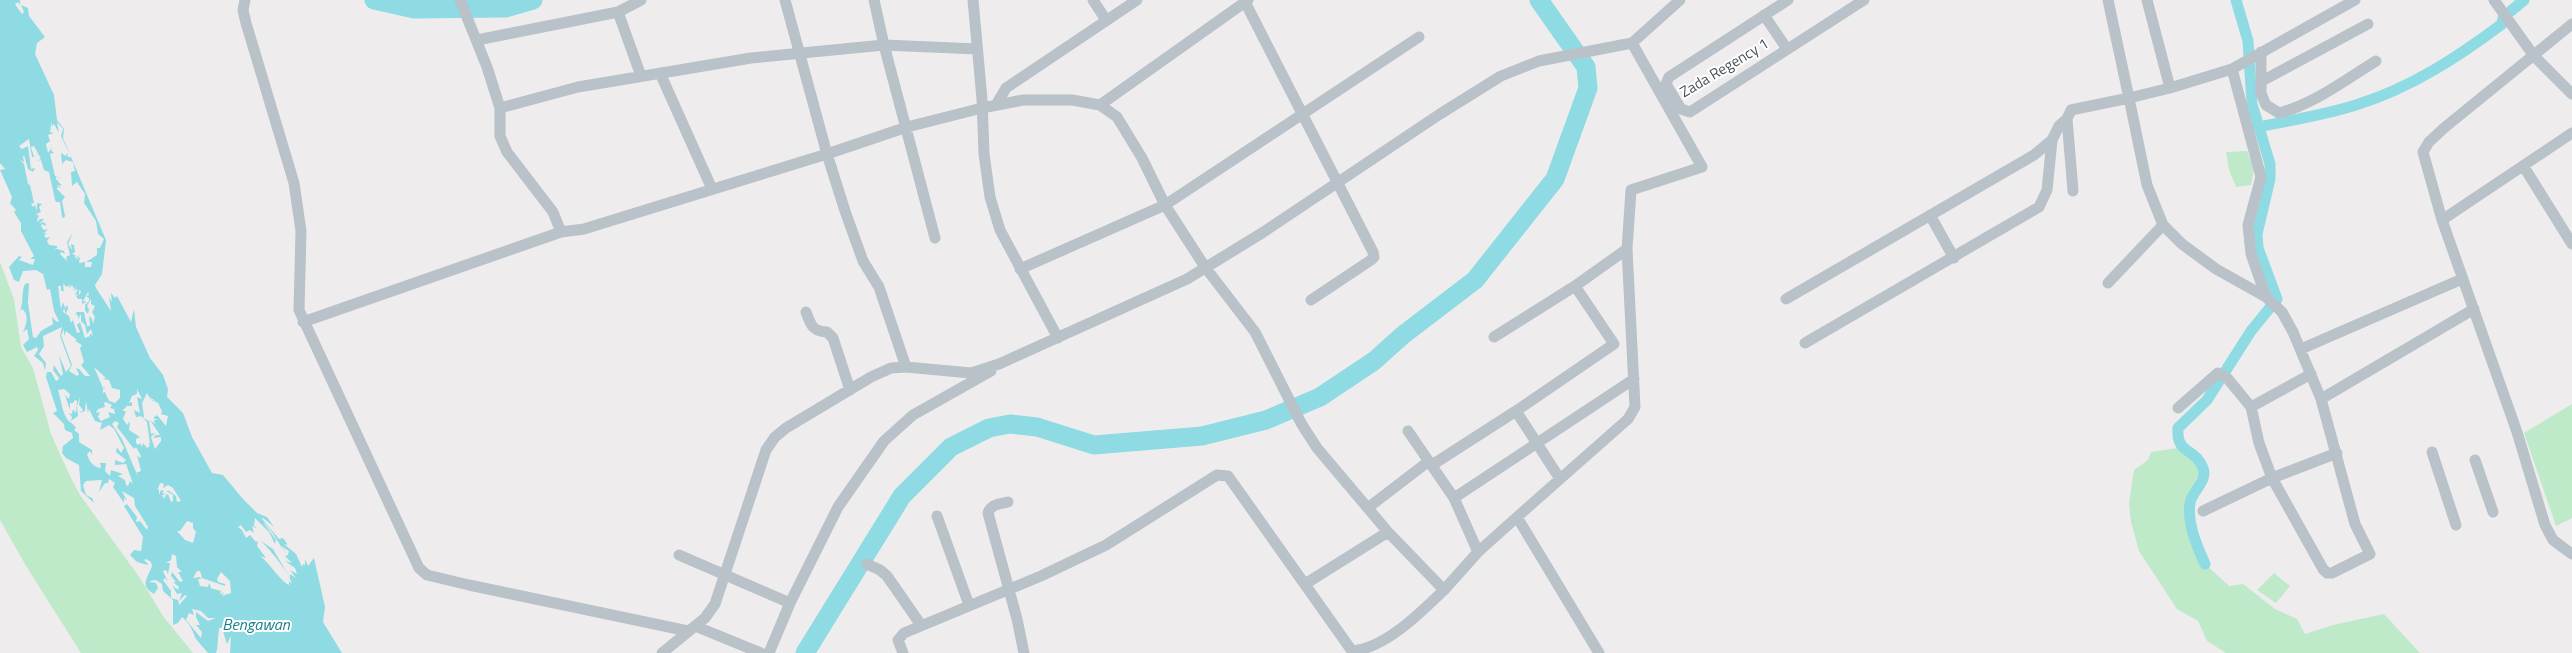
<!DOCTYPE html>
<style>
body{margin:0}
canvas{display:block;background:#efeced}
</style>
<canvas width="2572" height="653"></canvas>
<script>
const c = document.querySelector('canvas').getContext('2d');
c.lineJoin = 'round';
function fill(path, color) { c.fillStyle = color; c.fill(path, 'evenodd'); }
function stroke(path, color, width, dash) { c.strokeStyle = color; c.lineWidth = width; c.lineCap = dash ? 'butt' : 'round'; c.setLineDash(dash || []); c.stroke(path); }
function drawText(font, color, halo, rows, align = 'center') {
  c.font = font + ' "Titillium Web",sans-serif'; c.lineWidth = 4; c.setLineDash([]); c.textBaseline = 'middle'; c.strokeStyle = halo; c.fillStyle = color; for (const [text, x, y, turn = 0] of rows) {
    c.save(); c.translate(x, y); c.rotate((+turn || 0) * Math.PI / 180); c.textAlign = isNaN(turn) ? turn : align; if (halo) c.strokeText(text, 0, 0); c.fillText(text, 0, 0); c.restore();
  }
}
const green = new Path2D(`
 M2247 151 2254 169 2251 185 2236 187 2229 170 2226 152Z
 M0 262 14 299 21 347 33 368 51 434 70 476 80 495 140 578 163 616 193 653H81L26 566 0 520Z
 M2572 404V518L2556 526 2524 433Z
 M2178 448 2194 459 2200 471C2197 479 2193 484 2189 492 2179 511 2195 547 2203 565L2205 564 2229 586 2243 584 2275 609 2297 619 2305 634 2333 625 2384 614 2420 653H2226L2207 641 2198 621 2177 609 2139 551 2131 522 2129 503 2134 470 2148 460 2151 452Z
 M2274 573 2290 586 2276 603 2257 590Z`);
const water = new Path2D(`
 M0 0H20V5L18 2 15 4 22 14 24 12 21 5 28 8 29 16 45 37 37 43 35 54 54 95 57 120 64 129 63 138 106 240 102 274 95 285 96 288 111 311 109 297 112 302 111 293 115 298 117 296 131 322 134 309 136 327 150 358 163 375 168 389 167 397 183 413 192 437 212 473 223 475 243 499 257 513 267 517 274 527 263 518 262 519 279 539 283 538 288 545 284 544 296 554 302 567 303 564 305 565V559L308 566 314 558 325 607 323 622 342 653H230L231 636 227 644 222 628H219L217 650 216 653H208C205 649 196 640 195 637 192 629 189 623 182 617L178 623 173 625V600L163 591 162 584 156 580 150 581V582L156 583 158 588 154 594C139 585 148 578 152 566L151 562 146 559 144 560 148 564V565L137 562 130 555 134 550 141 551 143 537 124 506 127 504 137 517 136 522 140 521 147 530 148 527 135 506 134 498 122 491 127 501 124 498V503L113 487 115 483 109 479 108 483H105L99 492 102 480 86 481 83 485 86 495 92 498 94 503 81 491 79 465 66 458 62 453 63 446 73 438 72 433 65 430 64 424 53 413 57 411 46 377 47 372H51L56 381 58 380 59 378 53 370 54 365 61 376 63 374 59 355 66 372 71 366 60 336 62 327 43 336 44 346 39 354 46 363 45 371 43 363 34 356 38 350 37 347 27 352 23 345 29 339 27 329 23 332C26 325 30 315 22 309L20 311C24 301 21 292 25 284L29 283 28 303 33 337 36 338 41 331 53 324 52 317 57 322 59 321 54 311 50 289 47 290 43 274 36 270 23 271 19 282 14 280 9 267 19 256 22 257 19 260 33 265 35 259H30L34 256 21 231V223L14 212 16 210 10 203 12 197 0 170 5 169 0 163ZM52 121V126L54 124 59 133 57 122 63 129 61 136 71 157H68L67 153 66 156 61 153 62 164 66 160 73 162 75 171 71 172 72 186 77 182 85 194 84 203 96 221 98 234 104 239 100 248H97V255L86 262H92L91 267H85V262L79 263 80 257 75 260 80 255 75 258V255L72 254 75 252 74 245 71 244 72 250 68 244 73 232 67 242 70 255 66 257 67 261 60 254 61 252 65 254 64 251 54 248H57V246L49 245 47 241 50 237 46 238 44 235 47 233H44L48 229 44 230 41 226 42 224 46 226V224L43 222 39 224 44 219H40L38 222 37 220 39 216 36 214 41 212 39 207 42 204 37 203V211L35 205 33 207 31 204 34 203 30 185 28 184 24 164 20 160 24 162 23 157 24 155 28 169 33 172 35 168 31 169 28 146 22 149 19 146 29 139 32 157H34L31 147 34 146 41 159 37 161 41 160 44 170 49 172 55 200 56 202H60L62 217 64 218 65 216 62 201 65 197 57 189V187L62 188 56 185 62 186 56 179V177L63 179 55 176 50 154 54 153 51 150 53 146 48 153 46 144 50 141 48 135 54 133 50 132ZM63 284 67 287 70 285 69 289 72 285 74 289 76 286 75 289 72 291 78 289 75 295 79 294V290L81 291 80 294 76 296 78 299H82V304L87 302 83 301 88 292 89 295 86 296 89 298V301L85 305V310L88 314 89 309 87 306 91 299V304L95 306 92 312 95 317 93 324 92 319 89 316 90 326H87L84 312H76L77 314 74 315H78V319L81 314V321L85 325 87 334 91 329 93 336 90 333V336L85 338 80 322 77 325 80 332 77 333 73 320 71 323 69 316 63 312 64 308 66 314 68 308 72 318 67 305 65 308 63 302 61 309 58 288 61 299 58 286H61V292L62 290 64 292ZM64 329V336L66 331 77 340 75 341 82 345 80 348 84 362 81 365 90 376H85L79 369 76 368 79 374 77 376 69 371 72 365 61 335ZM94 367 106 378 103 379 109 380 112 388 120 390V398L115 403 109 401 105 392 103 393V389H106L103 388ZM64 389 70 394 69 399 65 395 70 410V403H73L75 400 77 401 76 413 73 409 72 414 69 413 72 417 71 421 78 416 77 406 80 397 79 405 83 410 79 413 85 411 86 401 88 413 89 409 95 421 102 423 100 430 109 425 114 429 124 448 121 453 117 447 116 452 126 460 123 463 115 460V465L126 464 133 484 130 481 128 486 126 485 125 480 118 476 123 474 111 470 110 476 105 471 106 463H100L101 468C93 467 89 461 87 454L90 451 92 455V450L79 442V434L74 430 76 428C74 424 70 423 67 419 62 411 61 399 58 390ZM137 389 142 399 137 397 140 413 134 410 136 417 141 416 147 422 150 444 148 443 150 446 147 448 143 443 142 447 140 443 138 445 136 443V439L144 435 140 437 129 430 130 421 127 425 123 419 126 411H122L127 406H132V402L129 403 132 396 137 394ZM147 393 149 397 156 401 149 399 158 403 162 411 161 414 168 416 166 426 157 415 153 418 158 420H154L155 424 150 420 160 435H156L153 438 161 437V441L155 449 151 437 155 433 151 434 149 421 143 418 144 416 142 403ZM106 402 112 405 110 408 114 409 115 414 108 412 110 417 101 421 98 417 100 412 96 413 98 409 105 407 104 403ZM115 421 119 423 117 427 134 449 136 447 141 456 140 458 137 455 141 471 136 473 139 479 122 439 112 424ZM160 483 164 484 163 488 168 485 173 488 181 501 177 502 176 496 169 491H166L173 495V501L171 502 168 494 166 495V498L165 495 164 499 162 495 166 494 162 493 164 491 161 490 159 495V489L157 491ZM255 518 269 532 275 544 276 540 263 522C275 533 277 543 287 554L281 546 289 551 288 555 285 556 292 563 285 561 295 568 297 574 290 570 296 578 290 574V578L273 549 261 541C270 550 289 572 292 584L289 581V585C280 581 270 563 260 556L266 558 257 546 258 541 256 542 250 535 246 538 242 530 238 527 241 525 246 532 250 530 254 533 252 526 258 529 254 526ZM187 521 193 523V528L196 532 193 543 185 540 177 531H180ZM172 554 176 556 177 567 182 572H178L183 581 180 582 172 572 171 576 176 582H173L179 587 178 590 172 585 177 594 182 593 179 601 185 595 187 596 179 605 178 600 171 598V591L163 580 165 578 168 582 163 571 166 570 168 574 170 563H166L171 560ZM197 571H200L202 578 225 586V584L218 582 217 579 221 572 230 581 231 593 222 596 224 592 220 595 221 591 210 588 211 587 209 583 208 587 200 586 198 579H201L200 577 193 578ZM192 609 201 611 208 618H216L208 621 196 612V617L200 625H196L202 632 201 638 186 620 189 613 194 615Z`);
const canal = new Path2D(`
 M2511 11 2524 0
 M2258 127C2291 120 2326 115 2359 104 2412 87 2458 57 2502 24L2503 18
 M2205 564C2197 546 2187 524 2190 503 2192 491 2208 481 2203 468 2195 447 2176 455 2178 428L2207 400 2251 331 2277 299 2258 248 2257 234 2270 179V164L2252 104 2248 41 2236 0`);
const river = new Path2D(`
 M374 0 414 9 505 8 533 0
 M805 653 902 496 951 447 989 428 1010 424 1037 427 1094 445 1202 436 1266 420 1320 397 1374 361 1403 335 1475 280 1555 179 1588 88 1586 67 1539 0`);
const minor = new Path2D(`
 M245 0 243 10 246 23 294 183 301 231 299 310 419 568 427 575 469 585 688 631
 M460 0 487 67 500 108V136L507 152 553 212 561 232 584 229 827 154 907 127 982 108 1023 100H1072L1100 105 1117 117 1142 158 1165 205 1205 267 1255 332 1301 423 1317 448 1388 532 1444 590 1478 552 1454 498 1408 431
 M785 0 827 154 845 211 863 261 879 287 906 367
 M874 0 884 45 935 238
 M973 0 982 99 984 154 990 197 1000 230 1058 338
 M1093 0 1106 20
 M1244 0 1373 252 1374 257 1371 260 1311 300
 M1788 0 1669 77 1666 84 1681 109 1690 112 1864 0
 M2108 0 2129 98 2170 88 2232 69 2355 0
 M2147 0 2170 88
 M2494 0 2534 56 2572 94
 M618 12 641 76
 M1764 15 1787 49
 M2572 24 2444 128 2429 142 2423 152 2442 220 2517 432 2545 525 2553 540 2572 554
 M477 40 618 12 641 0
 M2261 52V93L2266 105 2279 113C2314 104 2345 80 2376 61
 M2232 69 2261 177 2248 225 2251 254 2266 297
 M660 73 712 189
 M2262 81 2368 24
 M996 105 1006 88 1137 0
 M1100 105 1248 0
 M500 108 578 87 751 58 884 45 977 49
 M2524 167 2572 244
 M2073 191 2067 119 2071 110 2129 98 2147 185 2163 225 2182 244 2216 269 2266 297 2282 312 2293 332 2321 399 2355 524 2370 554 2332 573H2327L2323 569 2272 478 2259 443 2251 407 2228 379 2218 373 2178 408
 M1930 215 1954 258
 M2442 220 2572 133
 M1020 269 1165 205 1419 37
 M2108 283 2163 225
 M1786 299 2034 155 2052 140 2059 126 2067 119
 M806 312C811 325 812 331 827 332L833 338 850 390
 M303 322 561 232
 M1494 337 1575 286
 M1805 343 2039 207 2047 190 2052 140
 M2301 349 2462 279
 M2321 399 2474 309
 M2251 407 2311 374
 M2432 452 2456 525
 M2475 460 2493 512
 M1432 465 1516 411
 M1560 479 1516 411 1614 344 1575 286 1627 249 1631 190 1702 167 1632 43
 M1454 498 1634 379
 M1008 502C999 504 991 504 988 513L1017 619 1024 653
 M1369 507 1429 461
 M2203 511 2272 478 2337 453
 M937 516 969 605
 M1517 517 1628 419 1635 407 1627 249
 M1478 552 1517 517 1599 653
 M679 555 790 603
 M867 564 880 570 887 576 921 625
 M1305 584 1388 532
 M695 626 761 653
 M662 653 705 618 715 604 766 450 775 437 786 428 871 377 891 368 906 367 971 373 999 364 1187 279 1262 233 1440 114 1501 76 1539 61 1632 43 1680 0
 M769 653 790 603 838 507 884 441 913 415 991 371
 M903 653 898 640 904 633 1041 576 1106 545 1217 475 1228 476 1352 651C1386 648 1421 612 1444 590`);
const streetNames = [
 ["Zada Regency 1",1725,69,-31]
];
const waterNames = [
 ["Bengawan",256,626]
];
fill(green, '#beeaca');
fill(water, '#8fdbe3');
stroke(canal, '#8fdbe3', 11);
stroke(river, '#8fdbe3', 19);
stroke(minor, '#b9c2c8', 11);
drawText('15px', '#475258', '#fff', streetNames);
drawText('italic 16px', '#18808b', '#fff', waterNames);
</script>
